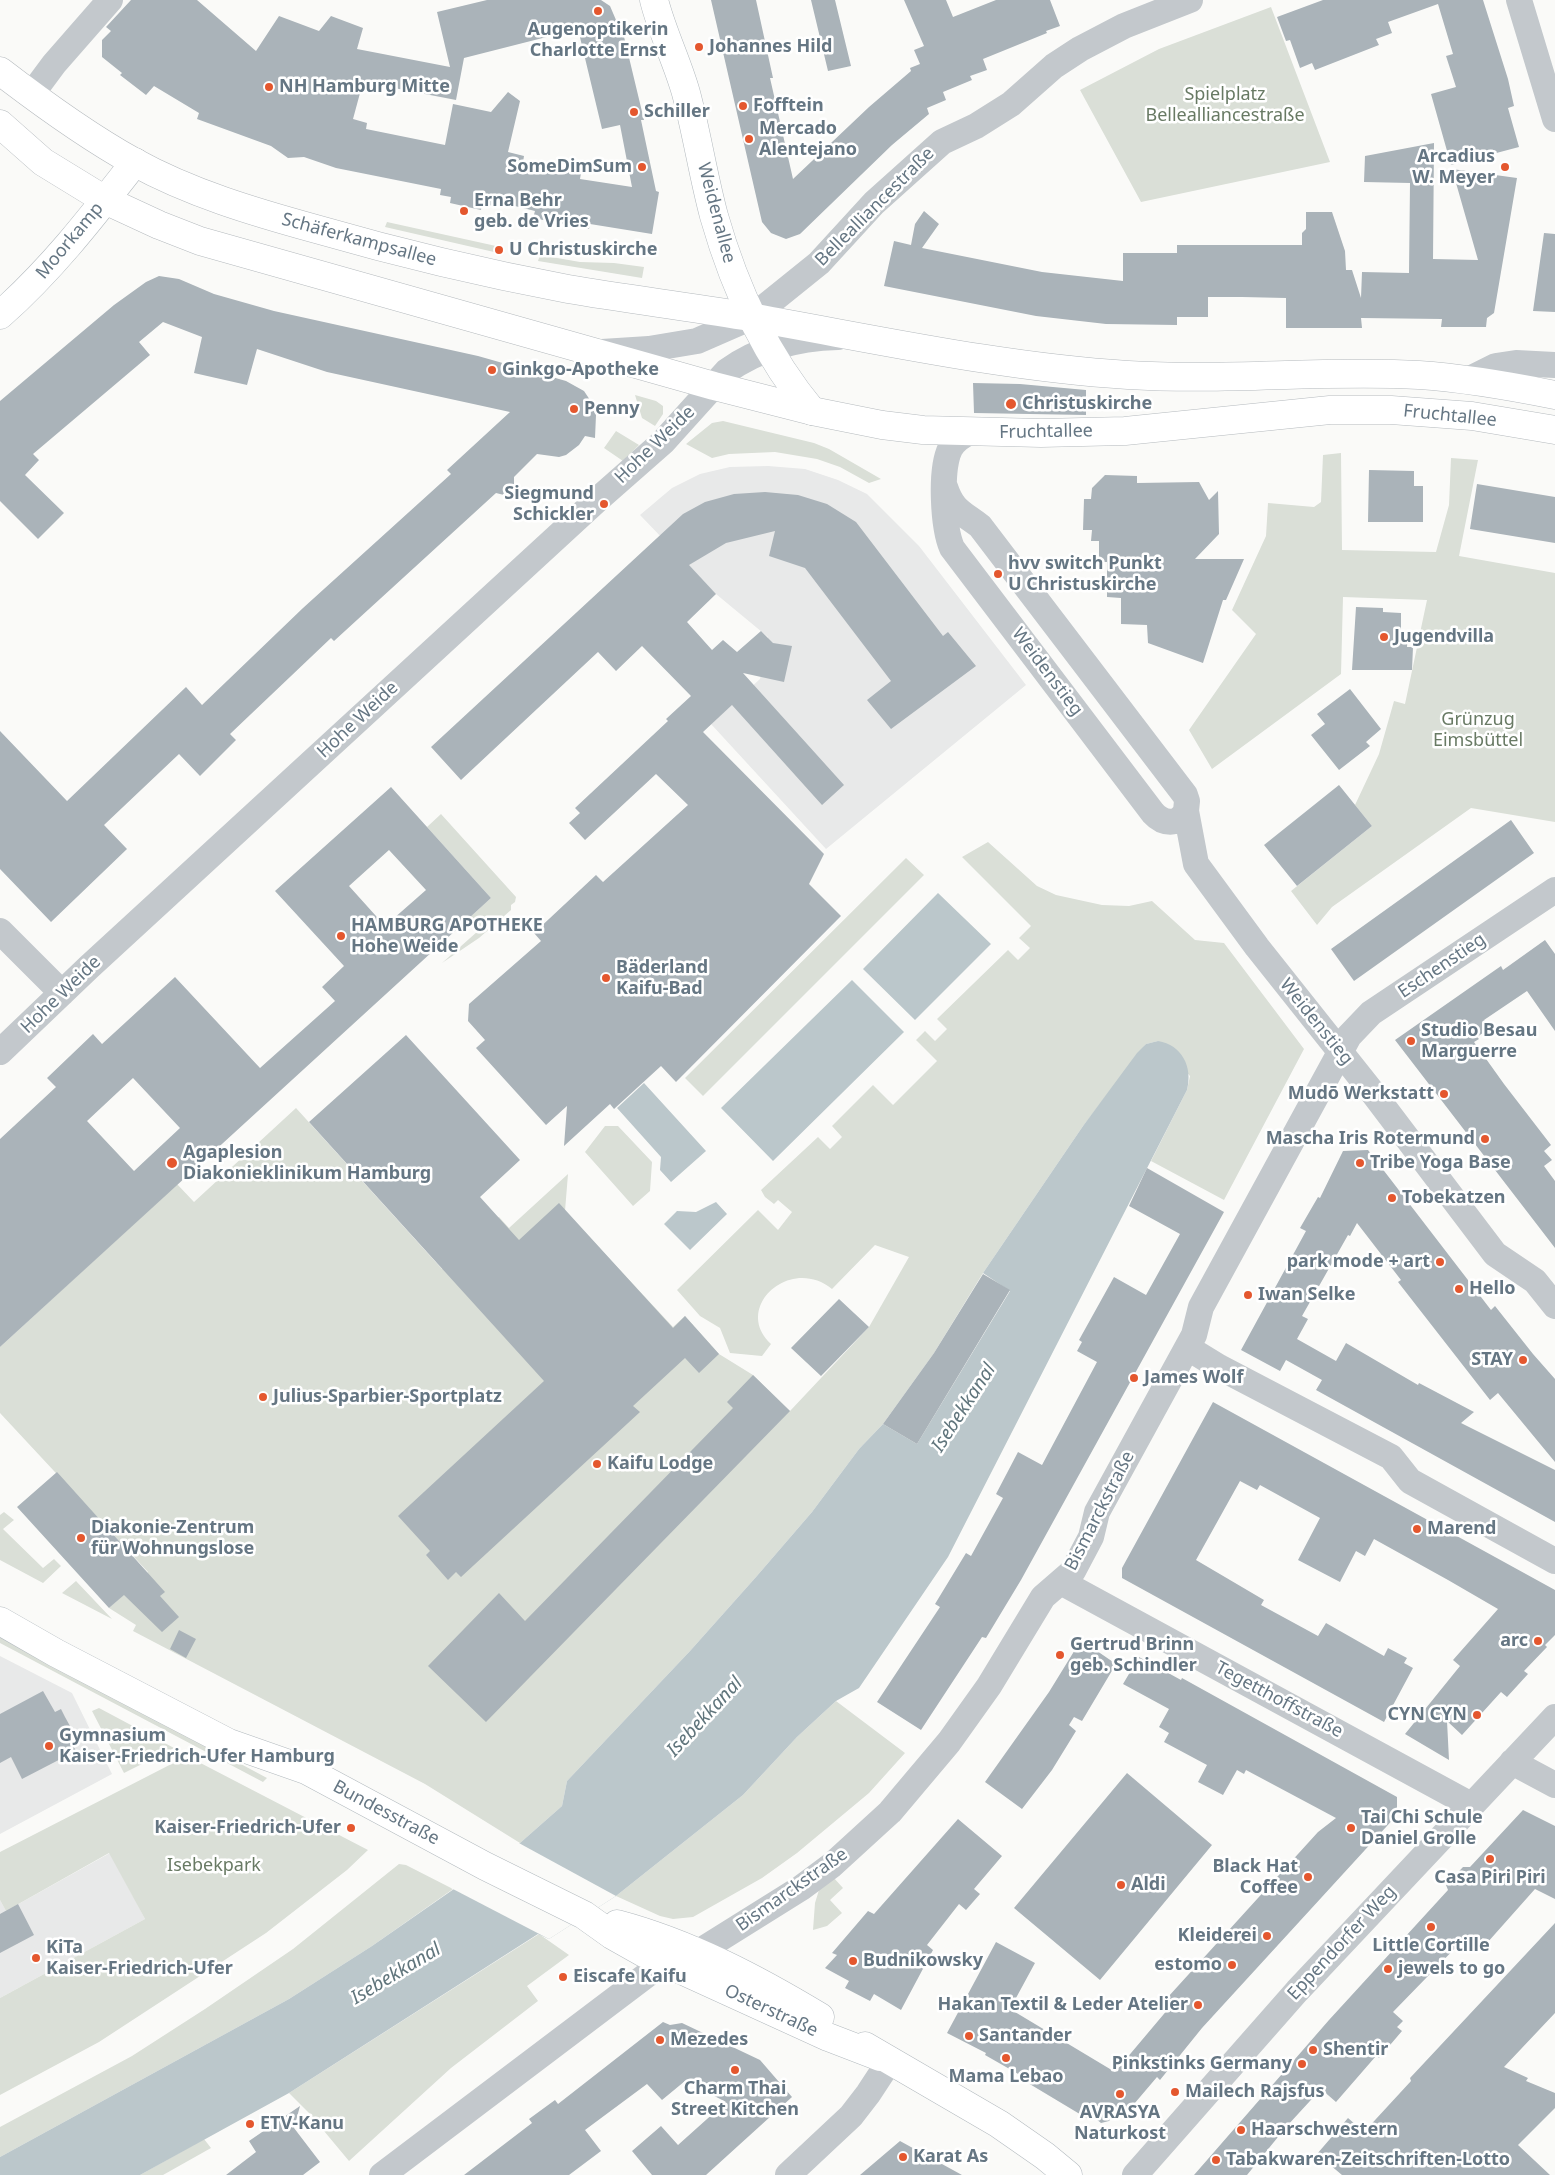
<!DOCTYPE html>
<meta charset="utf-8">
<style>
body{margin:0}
canvas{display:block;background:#fafaf8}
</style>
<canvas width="1555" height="2175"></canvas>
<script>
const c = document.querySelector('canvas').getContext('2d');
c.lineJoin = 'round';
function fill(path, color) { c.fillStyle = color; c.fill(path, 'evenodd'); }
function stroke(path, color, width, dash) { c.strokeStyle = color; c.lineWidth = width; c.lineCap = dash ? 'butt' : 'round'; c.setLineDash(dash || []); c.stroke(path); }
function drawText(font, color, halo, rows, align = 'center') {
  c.font = font + ' "Noto Sans",sans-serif'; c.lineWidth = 5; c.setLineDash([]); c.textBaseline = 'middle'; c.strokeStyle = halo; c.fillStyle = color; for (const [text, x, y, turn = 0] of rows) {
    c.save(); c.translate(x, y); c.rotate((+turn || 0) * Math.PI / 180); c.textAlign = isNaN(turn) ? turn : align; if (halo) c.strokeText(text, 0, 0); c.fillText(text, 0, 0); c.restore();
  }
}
const built = new Path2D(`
 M768 466 805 469 838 480 867 494 919 546 1026 685 826 849 711 724 760 679 768 637 716 594 640 515 672 488 700 474 730 467Z
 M0 1656 72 1693 112 1774 0 1834Z
 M110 1853 145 1919 0 1998V1900L6 1911Z`);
const green = new Path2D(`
 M1271 7 1330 162 1141 202 1080 90 1159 49Z
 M387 222 496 246 494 252 385 227Z
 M540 255 580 262 614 263 644 267 642 278 538 261Z
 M635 395 656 401 663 406V414L655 426 642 418Z
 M723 421 814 443 829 449 881 479 869 483 840 467 817 459 775 452 729 454 712 458 686 444 712 423Z
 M616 431 639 445 623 461 604 448Z
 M1341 453 1342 550 1436 552 1449 505 1451 458 1478 460 1459 556 1555 573V822L1471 808 1332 907 1317 925 1291 891 1372 826 1355 805 1379 754 1394 701 1405 704 1427 600 1343 597 1341 674 1212 769 1189 730 1256 634 1232 610 1266 536 1268 503 1314 507 1321 502 1323 455Z
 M441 814 516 897 515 902 511 905V910L479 938 442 963 478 931 468 919 491 898 427 827Z
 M988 842 1037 886 1056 895 1102 905 1129 906 1152 901 1195 940 1224 943 1304 1049 1224 1200 1151 1161 1187 1090 1190 1076 1158 1041 1146 1044 1083 1126 983 1273 934 1353 883 1424 859 1449 812 1512 756 1577 690 1651 567 1781 562 1806 520 1843 425 1784 133 1631 136 1625 109 1608 148 1572 0 1413V1347L177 1184 194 1202 296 1108 442 1269 499 1217 509 1228 568 1174 565 1211 673 1327 685 1316 719 1354 753 1375 790 1411 869 1327 909 1257 875 1245 832 1289C790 1255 732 1308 771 1344L762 1356 730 1353 720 1328 700 1316 677 1290 758 1210 778 1230 792 1212 778 1200 774 1204 765 1197 761 1190 818 1137 830 1149 842 1137 832 1126 873 1085 893 1105 937 1061 916 1040 925 1031 935 1041 947 1029 937 1019 1008 950 1018 960 1030 948 1019 938 1031 926 962 857Z
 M906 858 924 875 703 1096 685 1078Z
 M605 1126H618L652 1162 650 1191 633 1206 585 1152Z
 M4 1512 14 1520 3 1529 43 1568 54 1559 61 1566 43 1583 0 1560V1515Z
 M76 1581 112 1619 62 1593Z
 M0 1635 267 1778 263 1782 0 1643Z
 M836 1701 905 1753 869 1793 797 1853 762 1878 693 1917 673 1919 660 1916 616 1896 743 1795 797 1737Z
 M99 1708 174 1748 124 1773 92 1711Z
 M187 1756 368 1850 347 1870 266 1933 99 2042 0 2095V1998L145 1919 109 1853 6 1911 0 1900V1852Z
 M399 1864 406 1865 453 1889 372 1946 289 1999 0 2157V2127L132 2056 205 2009 293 1949Z
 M833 1877 843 1888 830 1900 842 1913 827 1926 813 1930 815 1903 819 1890Z
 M539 1934 569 1955 527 1986 538 2001 451 2068 349 2161 309 2113 289 2093Z
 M204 2139 211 2148 163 2175H140Z`);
const water = new Path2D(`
 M938 893 991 944 915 1020 863 969Z
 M852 980 904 1032 773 1161 721 1108Z
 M1158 1041C1182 1045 1193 1067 1187 1090L948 1557 859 1688 836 1701 797 1737 743 1795 616 1896 549 1939 538 1934 289 2093 140 2175H0V2157L289 1999 372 1946 520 1843 562 1806 567 1781 690 1651 756 1577 812 1512 859 1449 883 1424 917 1444 1010 1291 983 1273 1083 1126 1137 1053 1146 1044Z
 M644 1083 706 1151 671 1182 660 1170 661 1157 617 1108Z
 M716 1202 727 1214 690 1250 664 1224 677 1211 696 1212Z`);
const pier = new Path2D(`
 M517 1842 616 1896 549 1939 451 1888Z`);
const building = new Path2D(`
 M131 0H197L256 51 279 16 319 31 331 16 363 28 357 49 450 67 437 12 487 0H601L610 6 616 20H620L644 120H641L656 191 659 192 652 234 590 224 589 229 533 218 535 211 495 201 494 206 482 204 481 210 450 203 451 197 440 195 441 189 336 168 304 157 288 158 271 146 197 119 199 113 154 86 146 95 120 75 122 73 102 57V40L111 31 106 27ZM578 29 602 129 620 125 632 187 580 179 581 173 523 162 524 156 508 152 520 101 508 92 491 112 453 104 445 145 366 129 367 123 353 119 363 82 456 100 464 58Z
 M711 0H756L773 78H770L793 179 869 107 911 71 910 68 920 64 914 50 924 46 904 0H946L953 17 996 0H1050L1060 26 1046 31 1047 33 983 59 987 70 970 76 972 80 943 92 946 100 927 108 929 114 892 145 800 234 786 239 771 233 762 222Z
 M811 0H835L851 66 828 71Z
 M1323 0H1483L1508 79 1514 106 1508 108 1519 147 1451 165 1431 94 1456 87 1446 56 1453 54 1438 4 1388 22 1392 33 1376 39 1379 45 1315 70 1312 63 1300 68 1290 40 1286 41 1277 17Z
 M1434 143 1433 259 1478 260 1452 169 1517 178 1494 313 1487 318 1486 327H1441L1442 319 1361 318 1362 328H1286V298L1242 297H1208V317H1177V325L1106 324 1036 316 884 286 894 241 911 245 915 224 924 211 939 224 922 248 1042 272 1123 281V253H1177V245H1302V233L1306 229V212H1332L1345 251 1346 270H1352L1361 298 1362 272 1409 273 1410 183 1364 182 1365 156Z
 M1544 233 1555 234V312L1533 311Z
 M159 276 179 279 214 294 274 311 478 356 566 381 584 391 592 403 596 415 595 438 585 436 579 445 566 455 559 457 537 454 514 477V486L512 497 496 493 334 641 331 638 230 734 236 740 200 776 179 754 104 825 127 849 51 922 0 869V731L67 801 186 687 202 705 303 608 451 474 447 470 510 412 327 372 257 349 247 385 194 373 202 337 163 322 139 342 150 355 33 454 39 460 25 475 64 513 38 539 0 501V401L114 305 146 282Z
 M973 383 1020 384 1086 390V415L974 413Z
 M1369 470 1414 471V486H1423V522H1368Z
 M1105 475 1137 476V483L1199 482 1209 500 1218 491 1219 534 1195 559H1244L1226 600H1223L1203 663 1148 643 1147 625 1121 624V598L1107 597V562H1099V541H1091L1092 530H1083L1084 499H1091L1092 488Z
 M1477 484 1555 497V543L1470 529Z
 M765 492 798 495 827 504 856 522 943 636 948 632 976 666 891 729 867 700 891 681 805 568 769 556 775 531 726 543 689 565 716 594 687 622 712 650 723 640 737 652 761 631 773 643 792 646 784 682 743 673 844 785 822 805 732 705 703 732 824 854 809 884 841 916 676 1082 661 1066 614 1109 610 1104 564 1146 567 1106 546 1125 476 1048 485 1040 468 1021 469 1004 541 941 534 933 596 875 603 882 688 805 656 774 585 840 569 823 580 813 575 808 668 721 666 719 691 696 642 646 616 671 598 652 461 780 431 747 683 514 705 502 734 494Z
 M1356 607 1383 608V612L1401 613V630L1408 631 1407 647H1413L1412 670H1352Z
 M1350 689 1381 729 1366 742 1370 746 1339 770 1311 735 1325 724 1317 714Z
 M1339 785 1372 826 1297 886 1264 845Z
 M391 787 491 898 0 1347V1139L56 1087 47 1078 93 1034 102 1044 175 977 260 1068 335 1001 322 987 344 966 275 891ZM389 850 426 890 385 926 349 886ZM133 1078 180 1128 134 1171 87 1121Z
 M1511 820 1534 853 1354 981 1331 949Z
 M1545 940 1555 954V1031L1527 991 1484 1020 1490 1028 1477 1037 1479 1039 1474 1042 1504 1084 1551 1145 1544 1151 1552 1160 1544 1166 1555 1181V1248L1395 1040 1501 966 1503 970Z
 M406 1035 520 1160 480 1197 519 1240 559 1203 673 1328 685 1316 719 1354 699 1373 685 1358 633 1406 640 1412 461 1577 456 1572 448 1580 426 1555 430 1551 398 1516 544 1381 309 1122Z
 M1368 1150 1491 1310 1495 1306 1533 1354 1555 1379V1462L1498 1393 1490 1400 1398 1282 1401 1280 1357 1223 1350 1236 1348 1235 1302 1316 1308 1319 1297 1339 1336 1361 1346 1343 1418 1385 1419 1383 1474 1412 1461 1423 1555 1470V1522L1316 1390 1322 1380 1286 1360 1280 1371 1241 1350 1306 1231 1300 1228 1318 1197 1320 1198 1343 1151Z
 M1147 1168 1224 1212 1021 1580 986 1638 982 1637 921 1730 877 1702 940 1607 935 1604 966 1553 971 1556 1003 1498 996 1494 1018 1452 1042 1465 1097 1362 1077 1351 1082 1342 1079 1340 1114 1277 1146 1295 1180 1234 1129 1206Z
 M983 1274 1010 1290 917 1444 883 1424 934 1353Z
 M839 1299 869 1327 821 1376 791 1348Z
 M753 1375 790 1411 486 1722 428 1666 499 1593 525 1621 733 1408 727 1402Z
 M1213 1402 1555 1590V1635L1545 1645 1547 1647 1524 1671 1528 1674 1507 1697 1501 1692 1462 1735 1447 1721 1449 1760 1405 1734 1460 1666 1453 1660 1498 1609 1448 1580 1374 1539 1365 1556 1356 1551 1340 1582 1298 1560 1320 1518 1260 1485 1257 1490 1240 1481 1196 1560 1264 1600 1261 1605 1318 1636 1326 1623 1384 1656 1388 1648 1407 1658 1404 1663 1413 1668 1384 1722 1122 1578V1568Z
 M57 1472 165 1592 160 1596 179 1617 162 1632 124 1595 109 1608 17 1507Z
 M179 1630 196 1639 186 1658 170 1649Z
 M1081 1640 1116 1664 1082 1721 1074 1717 1069 1725 1076 1731 1052 1770 1022 1809 985 1782 1049 1692Z
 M1139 1657 1181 1680 1182 1678 1397 1797V1815L1202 2028 1160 2080 1157 2077 1123 2117 1116 2112 1109 2121 1101 2123 1091 2115 1088 2119 1018 2077 1020 2075 985 2055 986 2053 947 2033 996 1942 1035 1963 1010 2009 1115 2072 1174 2002 1168 1997 1318 1832 1336 1818 1246 1770 1244 1774 1237 1770 1223 1795 1198 1782 1207 1765 1164 1742 1169 1733 1159 1727 1169 1709 1123 1684Z
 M43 1691 55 1712 61 1709 65 1717 70 1726 64 1729 76 1751 22 1779 11 1757 0 1763V1714Z
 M1127 1773 1212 1845 1100 1980 1014 1908Z
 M1523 1810 1555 1826V1899L1535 1889 1487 1943 1483 1938 1473 1948 1463 1940 1393 2012 1403 2021 1397 2027 1402 2031 1379 2058 1376 2056 1336 2102 1321 2089 1287 2126 1247 2175H1194L1329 2020 1448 1890 1446 1885 1463 1867H1470Z
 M958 1819 1002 1856 974 1889 980 1894 966 1910 959 1904 927 1945 933 1950 901 2010 874 1994 870 2001 845 1988 849 1981 825 1968 837 1955 832 1953 868 1911 874 1914Z
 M18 1904 34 1935 0 1953V1914Z
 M1555 1923V2013L1504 2067 1528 2078 1526 2081 1555 2093V2108L1518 2145 1550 2175H1342L1317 2154 1348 2118 1364 2132 1411 2081 1410 2078Z
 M663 2022 670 2025 682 2023 760 2060 792 2097 706 2175H652L632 2151 661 2126 678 2145 726 2102 685 2081 662 2100 647 2084 585 2130 601 2151 569 2175H464L532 2123 529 2119 555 2100 558 2104Z
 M300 2106 294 2128 320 2162 303 2175H226L256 2152 249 2141Z
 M900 2141 962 2175H860Z`);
const street = new Path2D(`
 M1519 0 1555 119
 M31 95 54 64 110 0
 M602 352 649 349 697 341 752 317 819 263 874 203 942 142 976 126 1011 104 1054 66 1080 49 1124 26 1190 0
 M1470 379 1496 366 1516 363 1555 365
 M970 432C961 436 954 441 950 449 940 470 943 527 952 548L1153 813C1163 824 1178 826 1186 811
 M945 487C953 511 962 512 980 526L1185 795 1187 801 1186 811 1196 864 1257 947 1373 1093 1495 1254 1535 1281 1555 1306
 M0 931 62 993
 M0 1052 89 967 596 501 663 442 727 371C759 348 799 338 838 337
 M1188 1348 1219 1367 1391 1457 1410 1481 1555 1561
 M1061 1582 1471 1805
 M1512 1762 1555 1785
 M697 1953 801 1888 832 1865 890 1812 949 1742 989 1686 1043 1597 1073 1571 1091 1537 1097 1512 1194 1335 1201 1307 1349 1036 1371 1013 1555 890
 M382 2175 664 1962
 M788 2175 851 2116 868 2094 889 2062
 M1135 2175 1297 1991 1555 1717`);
const secondary = new Path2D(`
 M654 0C662 32 677 61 686 93 697 134 703 175 714 216 734 286 765 355 812 411
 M0 315C52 269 92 217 135 162
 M0 1621 56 1653 229 1743 306 1770 485 1866 584 1915 612 1935 644 1953 828 2037 880 2057
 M617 1924C689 1943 757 1979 820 2017
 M865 2046 999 2124 1045 2156 1068 2175`);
const primary = new Path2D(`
 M0 71C43 104 87 136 134 162 190 193 254 212 316 229 399 253 483 273 568 289 626 299 685 306 744 316 871 338 999 367 1128 375 1225 381 1322 370 1419 375 1465 378 1510 386 1555 395
 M0 124 43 162 105 200 159 225 200 241 714 386 812 411 882 425 923 430 1041 433 1125 431 1330 410H1391L1472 416 1555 430`);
const markers = [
 [598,11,5,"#e4572e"],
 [699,47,5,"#e4572e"],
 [269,87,5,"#e4572e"],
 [743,106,5,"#e4572e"],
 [634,112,5,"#e4572e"],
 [749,139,5,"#e4572e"],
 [642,167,5,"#e4572e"],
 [1505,167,5,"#e4572e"],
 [464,211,5,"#e4572e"],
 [499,250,5,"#e4572e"],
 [492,370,5,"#e4572e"],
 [1011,404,6,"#e4572e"],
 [574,409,5,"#e4572e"],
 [604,504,5,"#e4572e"],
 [998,574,5,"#e4572e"],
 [1384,637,5,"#e4572e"],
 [341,936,5,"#e4572e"],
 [606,978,5,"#e4572e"],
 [1411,1041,5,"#e4572e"],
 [1444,1094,5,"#e4572e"],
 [1485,1139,5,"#e4572e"],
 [172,1163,6,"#e4572e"],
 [1360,1163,5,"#e4572e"],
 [1392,1198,5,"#e4572e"],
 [1440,1262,5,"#e4572e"],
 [1459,1289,5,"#e4572e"],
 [1248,1295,5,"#e4572e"],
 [1523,1360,5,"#e4572e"],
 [1134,1378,5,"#e4572e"],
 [263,1397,5,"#e4572e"],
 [597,1464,5,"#e4572e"],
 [1417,1529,5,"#e4572e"],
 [81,1538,5,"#e4572e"],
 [1538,1641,5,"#e4572e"],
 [1060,1655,5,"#e4572e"],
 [1477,1715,5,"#e4572e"],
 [49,1746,5,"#e4572e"],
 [351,1828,5,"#e4572e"],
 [1351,1828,5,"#e4572e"],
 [1490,1859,5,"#e4572e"],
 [1308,1877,5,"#e4572e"],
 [1121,1885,5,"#e4572e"],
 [1431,1927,5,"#e4572e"],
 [1267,1936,5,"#e4572e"],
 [36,1958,5,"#e4572e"],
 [853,1961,5,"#e4572e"],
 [1232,1965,5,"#e4572e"],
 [1388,1969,5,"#e4572e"],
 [563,1977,5,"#e4572e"],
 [1198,2005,5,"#e4572e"],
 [969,2036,5,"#e4572e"],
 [660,2040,5,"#e4572e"],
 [1313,2050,5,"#e4572e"],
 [1006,2058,5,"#e4572e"],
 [1302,2064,5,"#e4572e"],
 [735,2070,5,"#e4572e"],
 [1175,2092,5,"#e4572e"],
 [1120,2094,5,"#e4572e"],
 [250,2124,5,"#e4572e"],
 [1241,2130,5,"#e4572e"],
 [903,2157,5,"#e4572e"],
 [1216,2160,5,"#e4572e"]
];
const poiNames = [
 ["Augenoptikerin",598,30,"center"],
 ["Charlotte Ernst",598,51,"center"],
 ["Johannes Hild",709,47],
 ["NH Hamburg Mitte",279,87],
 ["Fofftein",753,106],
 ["Schiller",644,112],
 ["Mercado",759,129],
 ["Alentejano",759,150],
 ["Arcadius",1495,157,"right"],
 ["W. Meyer",1495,178,"right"],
 ["SomeDimSum",632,167,"right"],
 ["Erna Behr",474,201],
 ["geb. de Vries",474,222],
 ["U Christuskirche",509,250],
 ["Ginkgo-Apotheke",502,370],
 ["Christuskirche",1022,404],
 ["Penny",584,409],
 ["Siegmund",594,494,"right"],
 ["Schickler",594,515,"right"],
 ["hvv switch Punkt",1008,564],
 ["U Christuskirche",1008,585],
 ["Jugendvilla",1394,637],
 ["HAMBURG APOTHEKE",351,926],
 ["Hohe Weide",351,947],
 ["Bäderland",616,968],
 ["Kaifu-Bad",616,989],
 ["Studio Besau",1421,1031],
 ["Marguerre",1421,1052],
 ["Mudō Werkstatt",1434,1094,"right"],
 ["Mascha Iris Rotermund",1475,1139,"right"],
 ["Agaplesion",183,1153],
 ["Diakonieklinikum Hamburg",183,1174],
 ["Tribe Yoga Base",1370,1163],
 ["Tobekatzen",1402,1198],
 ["park mode + art",1430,1262,"right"],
 ["Hello",1469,1289],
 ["Iwan Selke",1258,1295],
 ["STAY",1513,1360,"right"],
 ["James Wolf",1144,1378],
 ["Julius-Sparbier-Sportplatz",273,1397],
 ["Kaifu Lodge",607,1464],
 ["Diakonie-Zentrum",91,1528],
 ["für Wohnungslose",91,1549],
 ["Marend",1427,1529],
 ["arc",1528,1641,"right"],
 ["Gertrud Brinn",1070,1645],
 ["geb. Schindler",1070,1666],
 ["CYN CYN",1467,1715,"right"],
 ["Gymnasium",59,1736],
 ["Kaiser-Friedrich-Ufer Hamburg",59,1757],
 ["Tai Chi Schule",1361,1818],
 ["Daniel Grolle",1361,1839],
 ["Kaiser-Friedrich-Ufer",341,1828,"right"],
 ["Black Hat",1298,1867,"right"],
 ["Coffee",1298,1888,"right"],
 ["Casa Piri Piri",1490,1878,"center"],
 ["Aldi",1131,1885],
 ["Kleiderei",1257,1936,"right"],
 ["Little Cortille",1431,1946,"center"],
 ["KiTa",46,1948],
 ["Kaiser-Friedrich-Ufer",46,1969],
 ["Budnikowsky",863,1961],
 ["estomo",1222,1965,"right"],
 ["jewels to go",1398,1969],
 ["Eiscafe Kaifu",573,1977],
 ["Hakan Textil & Leder Atelier",1188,2005,"right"],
 ["Santander",979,2036],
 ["Mezedes",670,2040],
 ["Shentir",1323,2050],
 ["Pinkstinks Germany",1292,2064,"right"],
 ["Mama Lebao",1006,2077,"center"],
 ["Charm Thai",735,2089,"center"],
 ["Street Kitchen",735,2110,"center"],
 ["Mailech Rajsfus",1185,2092],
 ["AVRASYA",1120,2113,"center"],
 ["Naturkost",1120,2134,"center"],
 ["ETV-Kanu",260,2124],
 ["Haarschwestern",1251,2130],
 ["Karat As",913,2157],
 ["Tabakwaren-Zeitschriften-Lotto",1226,2160]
];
const parkNames = [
 ["Spielplatz",1225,95],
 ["Bellealliancestraße",1225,116],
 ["Grünzug",1478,720],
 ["Eimsbüttel",1478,741],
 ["Isebekpark",214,1866]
];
const streetNames = [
 ["Bellealliancestraße",875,207,-45],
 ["Weidenallee",716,213,75],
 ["Schäferkampsallee",359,240,15],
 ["Moorkamp",70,241,-50],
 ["Fruchtallee",1450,416,6],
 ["Fruchtallee",1046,432,-1],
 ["Hohe Weide",655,445,-44],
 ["Weidenstieg",1047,672,53],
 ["Hohe Weide",358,720,-43],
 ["Eschenstieg",1442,966,-34],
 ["Hohe Weide",61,995,-44],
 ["Weidenstieg",1316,1022,51],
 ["Bismarckstraße",1100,1511,-63],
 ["Tegetthoffstraße",1279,1700,28],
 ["Bundesstraße",386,1813,28],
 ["Bismarckstraße",792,1890,-35],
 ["Eppendorfer Weg",1342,1943,-47],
 ["Osterstraße",771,2011,25]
];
const waterNames = [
 ["Isebekkanal",964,1408,-57],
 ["Isebekkanal",705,1717,-47],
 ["Isebekkanal",396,1974,-31]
];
fill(built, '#e8e9e9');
fill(green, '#dadfd7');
fill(water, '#bbc7cb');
fill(pier, '#fafaf8');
fill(building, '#aab3b9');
stroke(secondary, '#b3babf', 29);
stroke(primary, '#b5babe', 29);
stroke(street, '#c3c8cc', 26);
stroke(secondary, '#fff', 28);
stroke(primary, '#fff', 28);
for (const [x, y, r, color] of markers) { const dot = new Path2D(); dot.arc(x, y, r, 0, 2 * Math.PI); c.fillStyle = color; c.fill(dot); stroke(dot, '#fff', 2); }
drawText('bold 18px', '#657683', '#fff', poiNames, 'left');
drawText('18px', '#687a64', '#fff', parkNames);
drawText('18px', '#657683', '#fff', streetNames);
drawText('italic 19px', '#60757c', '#fff', waterNames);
</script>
